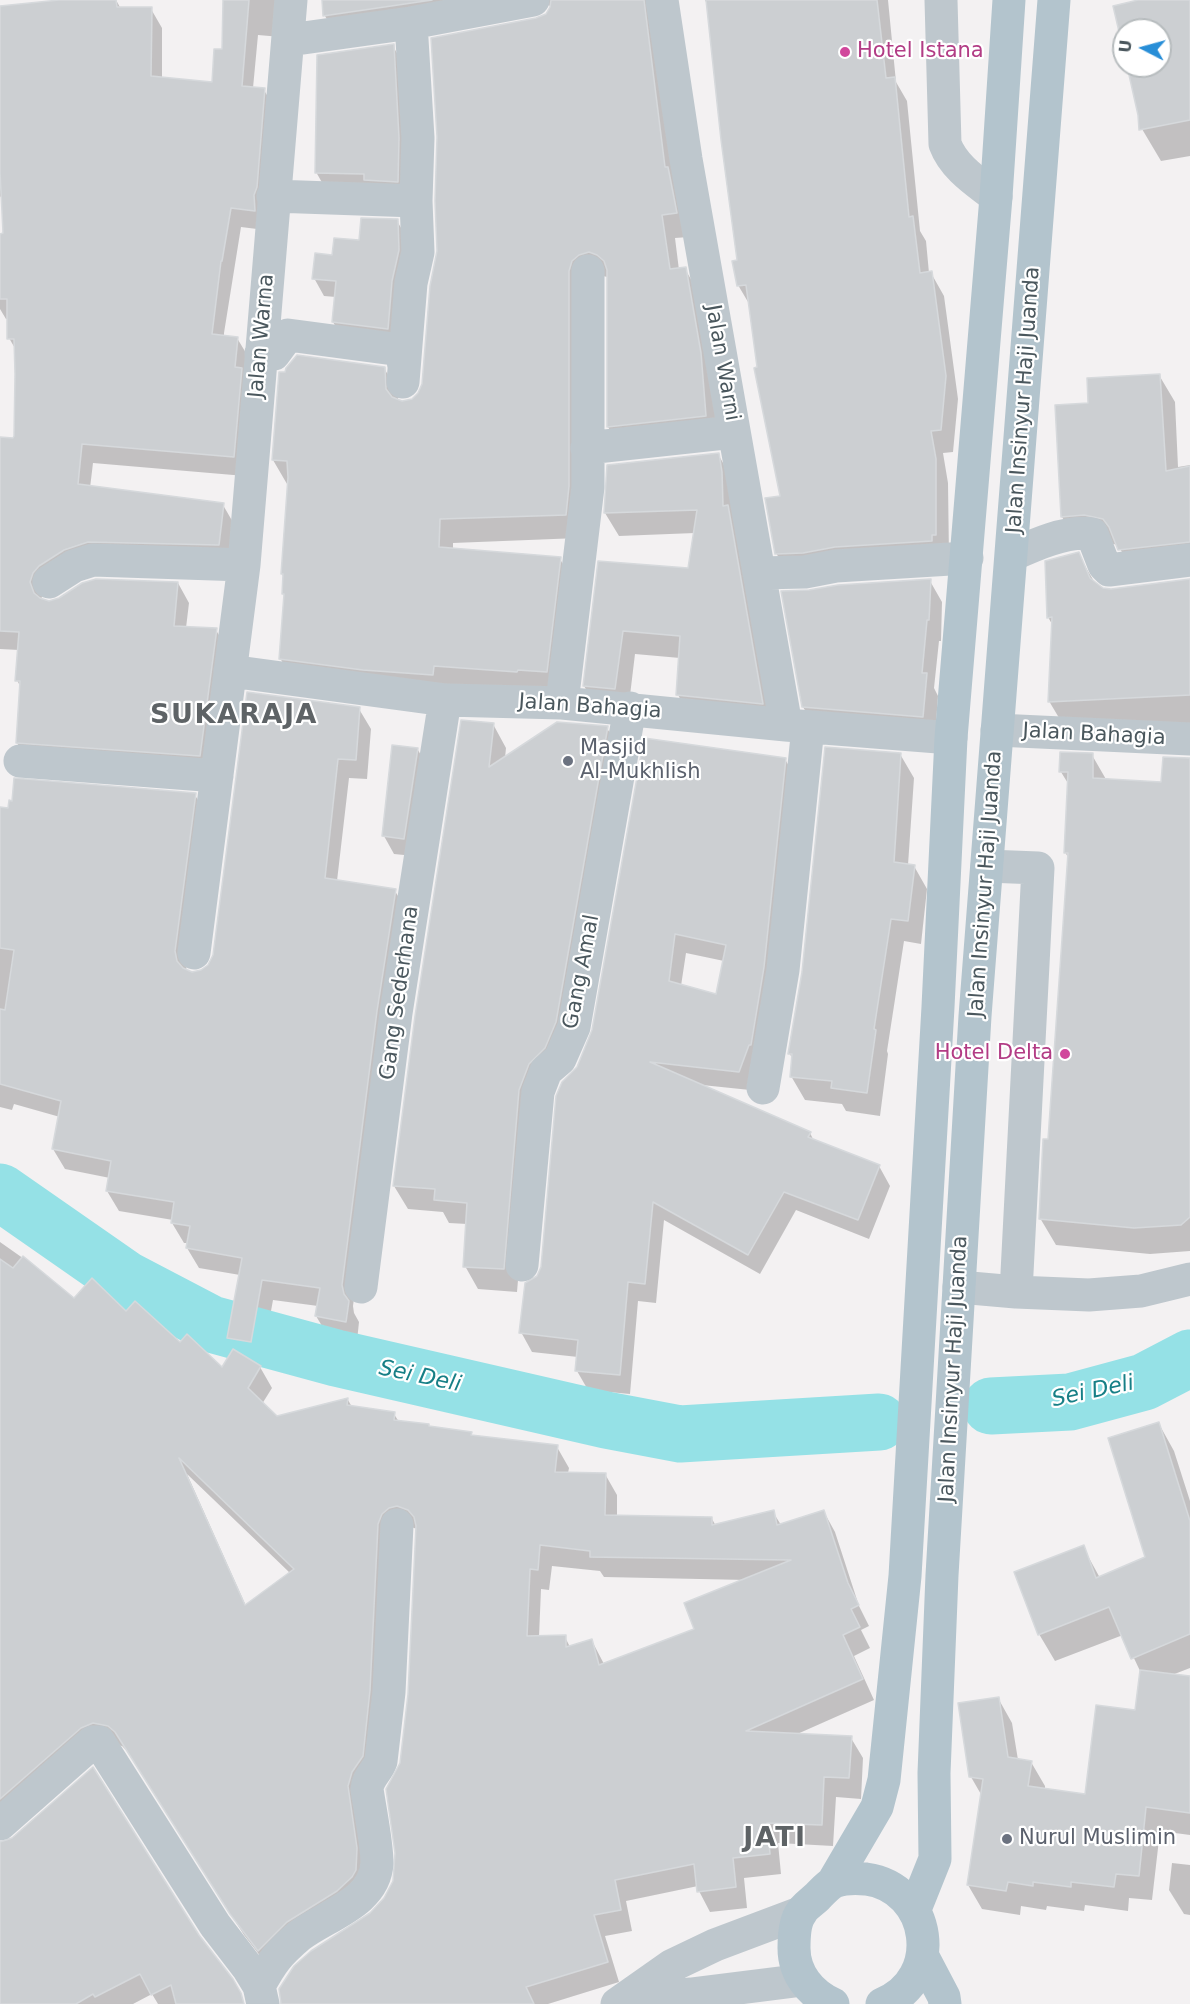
<!DOCTYPE html>
<style>
body{margin:0}
#map{position:relative;width:1190px;height:2004px;overflow:hidden;background:#f3f1f2;font-family:"DejaVu Sans",sans-serif}
canvas{display:block}
.north{position:absolute;left:1112px;top:18px;width:60px;height:60px;box-sizing:border-box;background:#fff;border:2px solid #b7bcbe;border-radius:50%;rotate:276deg;font-size:16px;font-weight:700;line-height:24px;text-align:center;color:#4a575d}
.north::after{content:'';display:block;margin:auto;width:21px;height:27px;background:#288ed7;clip-path:polygon(50% 0,100% 100%,50% 72%,0 100%)}
</style>
<div id="map">
<canvas width="1190" height="2004"></canvas>
<div class="north">U</div>
</div>
<script>
const c = document.querySelector('canvas').getContext('2d');
c.lineJoin = 'round';
function fill(path, color) { c.fillStyle = color; c.fill(path, 'evenodd'); }
function stroke(path, color, width, dash) { c.strokeStyle = color; c.lineWidth = width; c.lineCap = dash ? 'butt' : 'round'; c.setLineDash(dash || []); c.stroke(path); }
function drawText(font, color, halo, rows, align = 'center') {
  c.font = font + ' "DejaVu Sans",sans-serif'; c.lineWidth = 4.5; c.setLineDash([]); c.textBaseline = 'middle'; c.strokeStyle = halo; c.fillStyle = color; for (const [text, x, y, turn = 0] of rows) {
    c.save(); c.translate(x, y); c.rotate((+turn || 0) * Math.PI / 180); c.textAlign = isNaN(turn) ? turn : align; if (halo) c.strokeText(text, 0, 0); c.fillText(text, 0, 0); c.restore();
  }
}
const shadow = new Path2D(`
 M96 0H116L121 9H151L162 28V78L213 84 223 51 224 0H278L281 37 258 35 253 88 264 90 275 109 265 230 241 227 224 333V337L237 338 249 358 245 476 93 463 90 488 223 505 234 524 229 564 99 561 43 593 41 600 49 602 178 583 189 603 186 628 216 630 227 649 211 775 29 762 17 743 21 688 17 680 19 650 0 649V439H14L15 436 16 350 9 338 8 319H6L0 309V235H5L3 200 0 196V7Z
 M323 0H649L689 237 675 238 679 270 685 269 699 293 719 440 622 450 608 427V277L602 276 579 538 453 543V549L560 559 574 583 560 696 294 682 280 658 286 598 283 594 284 578 282 574 289 484H287L273 460 384 368 398 392V401L402 402 412 400 419 394 537 20 547 15 552 6 545 5 339 40 325 16Z
 M705 0H888L896 82 907 101 920 231 926 241 929 273H931L944 296 958 399 953 452 943 453 948 483 949 557 790 576 776 553 782 497 759 368 751 307 738 285 739 262 708 6Z
 M1139 0H1190V156L1161 161 1142 129 1128 66H1160V30H1124V48L1115 7Z
 M393 46 408 73 413 208 332 200 316 172Z
 M397 221 407 238 398 346 343 339 333 322 336 297 324 296 314 278 361 242Z
 M1159 375 1175 402 1178 467 1190 465V569L1135 576 1118 545 1100 541 1078 543 1062 517 1090 404Z
 M718 454 731 477 775 726 691 718 678 695 680 658 635 654 628 712 598 709 584 686 599 562 689 570 695 533 619 536 605 513 608 466Z
 M1078 554 1095 583 1102 589 1111 590 1190 580V746L1065 728 1049 701 1053 626 1048 617Z
 M930 581 942 602 941 641H939L934 688 938 696 935 738 816 728 803 707Z
 M359 709 371 729 367 779 349 778 337 881 395 891 407 911 388 1031 353 1306 354 1313 359 1322 357 1341 328 1336 316 1316 318 1306 273 1300 262 1361 247 1359 260 1367 272 1388 262 1404 276 1417 348 1400 352 1407 394 1414 399 1422 471 1433 473 1437 557 1447 569 1468 568 1473 605 1474 617 1495V1516L712 1519 716 1526 773 1512 781 1525 824 1512 835 1532 859 1606 869 1626 861 1630 870 1648 854 1656 874 1700 795 1735 851 1738 863 1758 861 1799 836 1797 833 1846 778 1843 781 1874 744 1878 747 1908 710 1912 699 1891 698 1886 626 1901 632 1931 605 1936 619 1982 548 2004H282L373 1912 385 1898 394 1881 401 1764 409 1694 417 1529 411 1527 369 1883 271 1970 244 1935 129 1753 122 1746 112 1744 0 1830V1242L27 1261 74 1300 126 1313 222 1369 238 1354 229 1338 240 1275 199 1268 187 1248 188 1243H184L172 1223 173 1220 119 1211 107 1191 110 1178 65 1169 53 1149 60 1117 14 1104 12 1110 0 1107V808L9 809 195 795 206 814 186 971 192 973 201 972 210 966ZM187 1474 290 1573 246 1606ZM552 1566 600 1571 604 1577 747 1580 696 1630 604 1664 592 1641 570 1647 565 1637H539L541 1589 549 1590Z
 M493 724 506 748 505 758 607 728 620 751 568 1045 532 1114 517 1292 478 1289 465 1266 467 1224 449 1223 443 1212 408 1209 394 1186Z
 M418 750 428 768 414 856 394 854 384 836Z
 M900 754 914 778 908 865 914 866 927 889 921 944 904 941 887 1051 888 1054 880 1116 846 1111 842 1104 805 1100 791 1076 793 1059 789 1053Z
 M1092 755 1107 781 1162 784 1190 759V1251L1150 1254 1056 1245 1040 1218 1049 1141 1069 859 1065 852 1069 785 1061 772Z
 M785 759 796 779 750 1090 702 1085 810 1133 814 1141 879 1166 890 1186 869 1239 796 1210 760 1274 664 1220 656 1303 638 1301 630 1394 588 1390 577 1371 578 1357 532 1352 521 1332 542 1267 578 1067ZM686 953 724 961 717 996 681 986Z
 M1159 1424 1174 1451 1190 1501V1668L1172 1675 1190 1678V1835L1160 1831 1152 1900 1129 1898 1128 1911 1085 1905 1084 1911 1047 1906 1046 1910 1021 1906 1020 1915 982 1909 968 1885 982 1796 971 1777 998 1698 1012 1723 1018 1760 1031 1762 1045 1786V1790L1086 1796 1136 1712 1141 1673 1123 1635 1055 1661 1039 1634 1083 1547 1100 1578 1147 1558Z
 M0 1844 243 2004H158L152 1994 133 2004H0Z
 M1172 1863 1190 1865V1915L1184 1914 1169 1890Z`);
const river = new Path2D(`
 M0 1192 125 1279 211 1324 336 1358 606 1420 680 1434 879 1422
 M991 1406 1070 1402 1144 1382 1190 1358`);
const building = new Path2D(`
 M59 0H116L117 7H152L151 76 212 82 214 49H222L223 0H249L242 86 265 88 257 187 254 195 255 211 231 208 222 261H221L212 334 238 337 235 367 242 368 234 457 82 444 78 484 224 503 219 545 88 542 64 550 39 566 33 573 30 582 34 593 40 598 49 601 59 598 82 583 96 579 178 582 174 626 217 628 200 756 16 743 20 681H15L19 632 0 631V437L13 438 14 436 15 374 14 339H7V299H0V234L3 233 0 172V6Z
 M322 0H432L323 16Z
 M551 0H644L665 167H668L677 213 662 215 670 269 686 267 701 353 706 416 607 427V270L604 261 597 255 589 252 579 255 572 261 569 271V486L566 515 440 519 439 547 561 557 547 672 518 670 517 672 434 666 433 675 363 670 279 659 284 594H282L283 574H281L288 477 287 461 272 460 279 372H285L286 368 297 355 385 367 386 389 392 397 402 401 412 399 418 393 422 384 430 286 437 251 435 201 437 137 431 38 536 18 546 14 550 7Z
 M706 0H877L886 78 895 77 909 217 913 216 920 273 932 271 946 376 941 430 931 431 936 459V535H932V541L835 547 803 553 775 554 765 498 780 496 754 368 757 367 746 285 737 286 732 261 737 260 721 140Z
 M1138 0H1190V120L1139 130 1138 115 1127 66H1160V30H1124V53L1113 6Z
 M394 44 399 138 398 182 364 180V174L315 173 317 55Z
 M361 218 398 219 399 250 392 281 388 329 332 322 336 281 312 279 315 253 332 255 334 238 359 240Z
 M1160 374 1166 471 1190 466V542L1118 550 1109 527 1103 519 1084 515 1061 517 1055 405 1088 403 1087 378Z
 M719 453 722 472 723 506 728 505 763 704 676 695 680 636 623 631 615 689 583 686 598 561 688 568 697 510 604 513 607 465Z
 M1079 552 1090 578 1103 588 1111 589 1190 579V695L1048 702 1052 617 1047 618 1045 561Z
 M931 579 929 620H927L922 673H927L923 717 802 707 781 591 809 590 838 585Z
 M247 692 360 707 356 760 338 759 325 878 396 889 377 1011 342 1285 344 1294 349 1301 346 1322 315 1316 320 1288 262 1280 251 1342 227 1338 242 1258 186 1248 190 1226 171 1223 174 1202 106 1191 111 1161 52 1149 61 1101 0 1084V1009L5 1010 14 950 0 948V807L8 808 9 800 12 801 14 778 196 793 175 951 177 961 183 968 192 972 201 970 208 965 213 955Z
 M461 720 494 723 489 767 557 722 608 726 556 1022 545 1048 529 1064 519 1090 504 1269 463 1267 467 1203 434 1200 435 1189 393 1186 415 1016Z
 M644 738 786 758 764 967 751 1045H749L739 1072 650 1062 811 1132 808 1137 880 1165 858 1220 784 1192 748 1255 653 1202 645 1284 628 1282 620 1375 575 1371 578 1340 519 1333 525 1283 537 1276 541 1267 556 1096 562 1082 577 1067 592 1030ZM675 934 726 945 716 994 669 981Z
 M392 745 418 748 404 839 382 836Z
 M825 747 901 753 894 862 915 865 908 921 891 919 874 1029 876 1030 867 1093 831 1088 832 1081 790 1077 792 1054H788L802 972Z
 M1060 752 1093 753V778L1161 782 1163 757 1190 758V1217L1181 1225 1134 1228 1039 1219 1043 1139H1048L1068 853H1064L1068 772H1059Z
 M23 1256 74 1298 92 1278 126 1311 135 1301 180 1342 187 1334 222 1367 233 1349 261 1366 248 1388 277 1416 348 1398 347 1405 395 1412 394 1420 429 1424V1426L472 1432 471 1435 558 1445 555 1472 606 1473 605 1515 712 1517V1525L774 1510 777 1525 824 1510 848 1583 859 1605 851 1609 860 1627 843 1635 863 1679 746 1731 852 1736 849 1778 824 1777 822 1825 767 1823 770 1854 733 1858 736 1887 697 1892 694 1864 615 1880 621 1910 594 1915 608 1962 526 1987 534 2004H281L279 1989 294 1966 311 1951 370 1913 384 1898 393 1881 395 1853 386 1789 400 1763 408 1694 416 1526 414 1517 408 1510 397 1506 389 1508 382 1514 378 1524 370 1690 363 1756 352 1772 348 1786 357 1848 356 1870 352 1877 337 1891 287 1922 258 1951 230 1914 115 1732 108 1726 93 1723 81 1728 0 1799V1259L13 1268ZM179 1458 294 1569 245 1605ZM540 1545 590 1551V1557L791 1560 684 1603 694 1629 599 1665 592 1639 566 1647V1635L527 1636 530 1569 538 1570Z
 M1159 1422 1190 1521V1634L1131 1659 1109 1607 1038 1635 1014 1572 1084 1545 1096 1578 1145 1557 1108 1438Z
 M1140 1670 1190 1676V1813L1146 1807 1139 1876 1116 1874 1114 1887 1071 1882V1887L1033 1882V1886L1008 1882 1006 1891 967 1885 983 1779 969 1777 958 1703 999 1697 1008 1757 1032 1761 1028 1786 1085 1794 1096 1705 1135 1710Z
 M93 1767 199 1935 233 1979 241 1993 244 2004H176L171 1985 151 1995 140 1974 95 1997 93 1994 76 2004H0V1842L12 1838Z`);
const minor = new Path2D(`
 M662 0 686 159 786 725
 M941 0 945 144C954 168 977 182 996 197
 M289 40 411 23 533 0
 M273 196 416 201 418 138 411 23
 M261 353 274 354 288 335 401 350 404 366
 M403 382 411 283 418 252 416 201
 M587 448 734 432
 M1012 555C1034 545 1067 530 1092 534L1104 565 1109 570 1190 560
 M759 573 805 572 836 566 967 558
 M49 582 74 566 93 560 244 565
 M230 671 445 700 562 703 786 725 951 738
 M562 703 588 487V271
 M997 730 1190 739
 M20 761 217 776
 M194 953 244 565 291 0
 M763 1088 783 970 808 727
 M522 1265 538 1092 546 1071 560 1059 574 1027 630 708
 M361 1287 396 1013 445 700
 M959 1287 1016 1292 1038 868 987 866
 M1016 1292 1089 1295 1141 1291 1190 1279
 M0 1824 93 1742H99L215 1925 248 1968 259 1986 263 2004
 M259 1986C272 1962 278 1954 299 1936 326 1915 375 1903 377 1863 377 1843 370 1810 367 1789 368 1777 377 1772 381 1761L389 1692 397 1525
 M623 2000 691 1994 803 1980
 M617 2004 671 1966 715 1945 800 1913`);
const major = new Path2D(`
 M833 1882 877 1807 884 1780 905 1576 938 1007 951 738 996 197 1009 0
 M915 1909 935 1859 934 1773 942 1575 975 1016 1054 0
 M923 1957 944 1997 945 2004
 M833 2004C811 1994 794 1974 794 1948 794 1938 795 1921 801 1913 804 1907 812 1902 817 1897 822 1892 828 1885 834 1882 844 1878 856 1878 866 1879 932 1888 945 1979 882 2004`);
const markers = [
 [845,52,6,"#d1479c"],
 [568,761,6,"#6b7280"],
 [1065,1054,6,"#d1479c"],
 [1007,1839,6,"#6b7280"]
];
const hotelNames = [
 ["Hotel Istana",857,52],
 ["Hotel Delta",1053,1054,"right"]
];
const streetNames = [
 ["Jalan Warna",262,336,-85],
 ["Jalan Warni",722,363,80],
 ["Jalan Insinyur Haji Juanda",1024,400,-86],
 ["Jalan Bahagia",590,707,4],
 ["Jalan Bahagia",1094,735,3],
 ["Jalan Insinyur Haji Juanda",986,884,-86],
 ["Gang Amal",582,972,-79],
 ["Gang Sederhana",400,993,-82],
 ["Jalan Insinyur Haji Juanda",954,1369,-87]
];
const worshipNames = [
 ["Masjid",580,749],
 ["Al-Mukhlish",580,773],
 ["Nurul Muslimin",1019,1839]
];
const waterNames = [
 ["Sei Deli",420,1377,12],
 ["Sei Deli",1093,1392,-12]
];
const districtNames = [
 ["SUKARAJA",234,716],
 ["JATI",775,1839]
];
fill(shadow, '#0003');
stroke(river, '#95e1e6', 57);
fill(building, '#cccfd2');
stroke(building, '#d6d9dc', 1.5);
stroke(minor, '#bec7cd', 33);
stroke(major, '#b3c4cd', 33);
for (const [x, y, r, color] of markers) { const dot = new Path2D(); dot.arc(x, y, r, 0, 2 * Math.PI); c.fillStyle = color; c.fill(dot); stroke(dot, '#fff', 2); }
drawText('21px', '#b23c85', '#fff', hotelNames, 'left');
drawText('21px', '#4a575d', '#fff', streetNames);
drawText('21px', '#5b616d', '#fff', worshipNames, 'left');
drawText('italic 22px', '#177f86', '#fff', waterNames);
c.letterSpacing = '1.5px';
drawText('bold 27px', '#5e6366', '#fff', districtNames);
c.letterSpacing = '0px';
</script>
